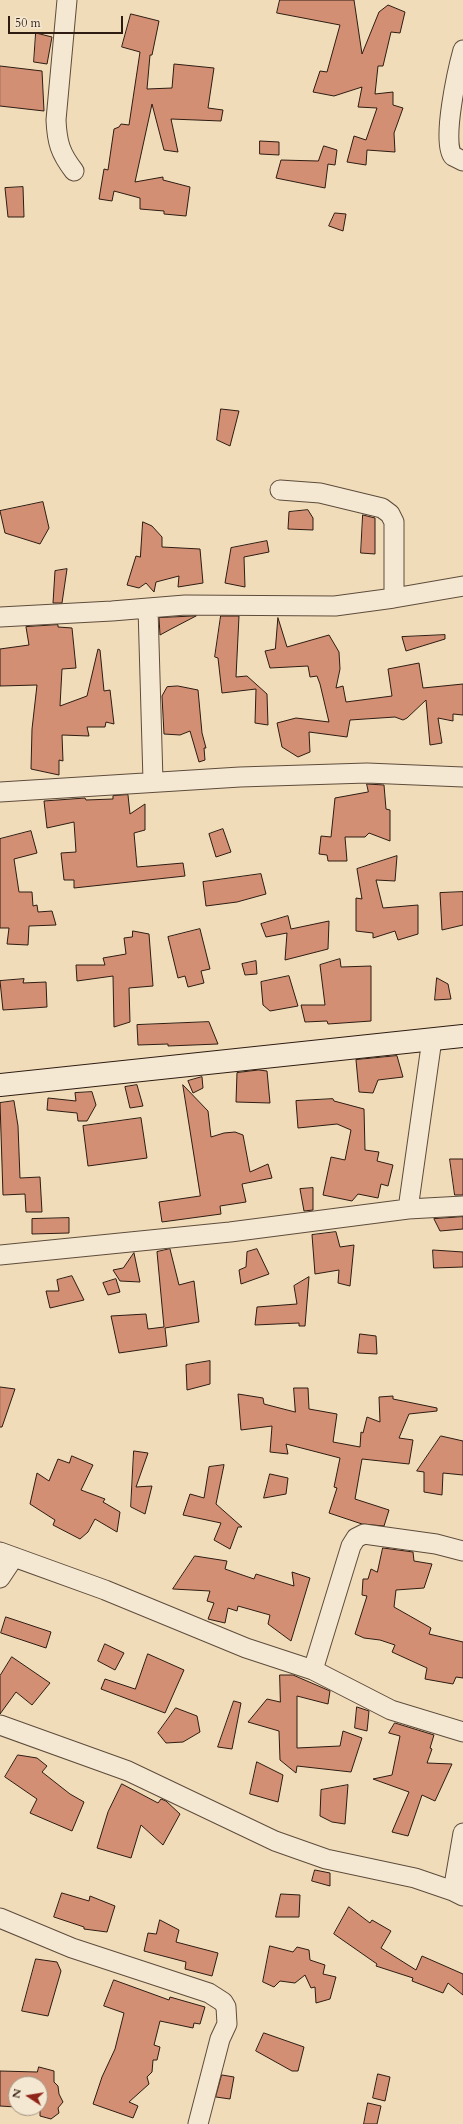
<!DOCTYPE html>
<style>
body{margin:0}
#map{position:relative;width:463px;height:2124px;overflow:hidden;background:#f0dcb9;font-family:Cardo,serif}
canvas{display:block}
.north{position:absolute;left:8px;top:2076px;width:40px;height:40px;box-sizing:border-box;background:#f5e8d2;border:1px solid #a59685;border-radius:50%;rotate:282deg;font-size:11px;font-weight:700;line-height:16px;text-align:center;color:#2e1c12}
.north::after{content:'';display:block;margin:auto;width:14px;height:18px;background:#8f2418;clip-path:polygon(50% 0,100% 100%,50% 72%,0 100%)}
.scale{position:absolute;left:8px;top:16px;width:115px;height:18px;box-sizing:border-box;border:2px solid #2e1c12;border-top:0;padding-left:5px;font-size:12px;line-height:14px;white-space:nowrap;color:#2e1c12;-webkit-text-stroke:3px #f5e8d2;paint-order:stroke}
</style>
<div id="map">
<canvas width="463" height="2124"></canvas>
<div class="north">N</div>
<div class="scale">50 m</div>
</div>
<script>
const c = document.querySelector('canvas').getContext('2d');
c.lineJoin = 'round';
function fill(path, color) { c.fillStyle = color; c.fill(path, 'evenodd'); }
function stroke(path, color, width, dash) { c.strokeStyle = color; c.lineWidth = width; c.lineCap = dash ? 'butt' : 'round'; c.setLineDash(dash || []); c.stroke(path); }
const building = new Path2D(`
 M280 0H354L362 54 379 12 388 5 405 12 400 33 391 32 383 66H378L375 94 393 92V105L403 108 394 133 395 152 367 150 366 165 347 162 354 136 366 140 377 108 358 107 362 87 334 96 313 92 320 71 327 72 340 25 277 13Z
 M131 14 159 21 152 55H150L147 89 172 88 174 64 214 68 208 108 223 110 221 121 171 119 178 152 164 150 152 104 135 182 163 177V180L190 187 186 216 164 214V211L140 209V198L114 191 112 201 99 199 104 169 108 170 114 129 119 127 121 124 129 125 140 52 122 47Z
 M36 33 52 37 47 64 34 62Z
 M0 66 42 71 44 111 0 106Z
 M260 141 279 142V155L260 154Z
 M324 146 337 150 335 165 328 164 325 188 276 178 281 160 318 161Z
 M23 187 24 217H8L5 188Z
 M335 213 346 214 343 231 329 226Z
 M221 409 239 411 230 446 217 440Z
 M43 502 49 528 40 544 5 533 0 511Z
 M308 510 313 518V530L288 529 289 512Z
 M363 515 375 518V554L361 553Z
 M143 522 152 526 162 537V547L200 549 203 583 178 587 179 576 156 582 154 592 146 583 139 588 127 585 136 556 140 557Z
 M267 541 269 552 244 557 245 587 225 583 231 548Z
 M67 569 62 603H53L55 571Z
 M196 616 171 629 160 635 159 618Z
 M221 616H239L236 677 247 676 267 694 268 725 255 723 256 689 222 693 218 658 215 657Z
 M278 618 287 647 329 635 339 652 340 669 336 688 343 686 346 702 392 696 388 669 419 663 423 688 463 684V715L453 714V721L438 718 442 743 430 745 426 700 407 718 403 720 395 717 350 720 347 737 309 732 310 752 298 757 282 747 277 723 296 718 329 722 320 684 317 676 310 677 308 666 270 668 265 651 275 649Z
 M58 625V627L72 628 76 668 62 669 60 706 87 696 98 649 100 650 104 691 110 690 114 724 106 722 105 727H87L89 736 62 735 63 761 59 760V775L31 769 32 729 37 685 0 686V649L29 645 26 627Z
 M445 635V639L406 651 402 637Z
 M178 686 198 690 202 733 206 748H204L205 760 199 762 190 731 180 735 164 734 162 696 167 687Z
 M367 784 384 785 386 809 390 810V841L369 833 365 837H345L347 861H328L327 855 319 854 321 836 331 837 335 798 368 792Z
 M128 795 130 814 145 804V830L134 833 137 867 183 863 185 876 74 888V880H64L61 853 76 852 74 822 47 828 44 801 85 798 86 800 113 799V796Z
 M223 829 231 852 216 857 209 834Z
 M31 831 37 853 14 859 19 892H32L33 906 37 905 38 912 52 911 56 925 29 926 28 945 7 944 9 928H0V839Z
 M397 856 395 881 376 880 383 908 418 905V934L398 940 395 931 373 938V933L356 931V898L362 899 357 869Z
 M261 874 266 894 237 902 206 906 203 882Z
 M463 892V925L442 930 440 893Z
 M288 916 291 929 329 921 328 949 285 960 287 933 266 937 261 924Z
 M200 929 210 969 201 971 204 983 188 987 185 976 178 978 168 937Z
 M133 931 149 934 153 986 129 988 130 1022 114 1027 113 976 77 981 76 965H105L103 958 126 954 124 938 132 937Z
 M340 959 341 967 371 966V1021L328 1024 327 1021 305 1022 301 1005H325L320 965Z
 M256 961 257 974 245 975 242 964Z
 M289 976 298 1006 270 1011 263 1005 261 982Z
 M437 978 448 984 451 999 435 1000Z
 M24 979 23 983 46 982 47 1007 3 1010 0 981Z
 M209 1022 218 1044 168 1046V1044L138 1045 137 1025Z
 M397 1056 403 1077 378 1080 373 1093 359 1092 356 1060Z
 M259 1070 267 1071 270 1103 236 1102 237 1073Z
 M202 1077 203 1088 193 1093 188 1081Z
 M137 1085 143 1106 130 1108 125 1087Z
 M183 1085 208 1111 211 1137 224 1133 235 1132 243 1135 250 1172 268 1164 272 1178 242 1184 246 1202 220 1206 221 1214 162 1222 159 1202 200 1196Z
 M92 1092 96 1105 87 1121H78L77 1113 47 1110 48 1098 76 1101 75 1093Z
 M333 1099 334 1101 364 1109 365 1150 379 1152 377 1161 393 1165 388 1186 381 1184 378 1198 358 1194 352 1201 323 1195 331 1157 345 1160 351 1130 337 1124 298 1128 296 1101Z
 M14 1101 18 1126 20 1178 40 1177 42 1212H26L25 1194 3 1195 0 1103Z
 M141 1118 147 1158 88 1166 83 1126Z
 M450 1159H463V1195H455Z
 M313 1188V1210L304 1211 300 1189Z
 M463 1217V1229L440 1231 434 1219Z
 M69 1218V1233L32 1234V1219Z
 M336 1232 340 1247 354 1245 350 1286 338 1283 339 1270 315 1274 312 1235Z
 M170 1249 179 1285 194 1281 199 1322 165 1328 167 1346 119 1353 111 1316 146 1314 148 1329 164 1327 157 1252Z
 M257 1249 269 1274 241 1284 239 1270 246 1267 247 1252Z
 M433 1250 463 1252V1267L434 1268Z
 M134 1253 140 1282 120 1281 113 1270 123 1268Z
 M72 1276 84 1300 50 1308 46 1291H59L57 1280Z
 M309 1277 305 1326H299V1323L255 1325 257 1307 297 1304 294 1286Z
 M116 1279 120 1292 108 1295 103 1283Z
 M360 1334 376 1336 377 1354 358 1353Z
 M210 1361V1384L187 1390 186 1365Z
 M0 1387 15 1389 2 1427H0Z
 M294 1388H308L309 1409 337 1414 333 1442 360 1447 361 1432 363 1433 367 1417 380 1422 379 1397 393 1396V1399L437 1408V1411L409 1414 399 1438 413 1440 409 1464 362 1459 355 1499 389 1510 384 1526 362 1524 329 1513 337 1488 334 1487 340 1458 286 1444 288 1454 270 1452 272 1426 241 1430 238 1394 263 1398 264 1404 295 1412Z
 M441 1436 463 1441V1475L443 1473 442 1495 424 1492V1472L417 1471Z
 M134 1451 148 1453 136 1487 152 1486 145 1514 131 1507Z
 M72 1456 93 1465 81 1490 105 1499 103 1502 120 1512 117 1532 95 1519 88 1532 80 1539 53 1525 55 1520 30 1504 37 1473 49 1481 58 1459 69 1463Z
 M224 1465 216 1504 242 1527H238L230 1549 214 1540 221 1523 183 1515 190 1494 204 1498 209 1467Z
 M270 1474 288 1478 286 1494 264 1498Z
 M383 1548 413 1552 414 1561 432 1564 424 1588 396 1590 394 1607 431 1628 429 1634 463 1642V1678L456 1677 453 1684 425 1679 427 1668 392 1652 395 1645 380 1640 364 1638 355 1634 367 1596 362 1595 363 1579H368L371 1569 377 1572Z
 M195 1556 227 1561 225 1569 254 1579 256 1574 294 1586 292 1572 310 1578 291 1641 268 1624 270 1615 238 1606 237 1611 228 1608 225 1623 208 1619 214 1603 207 1601 210 1591 173 1589Z
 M6 1617 51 1632 46 1648 1 1633Z
 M105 1644 124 1653 115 1670 98 1661Z
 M148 1654 184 1670 165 1713 101 1689 105 1679 135 1689Z
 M12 1657 50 1683 32 1705 16 1692 0 1714V1676Z
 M280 1675H293L330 1691 328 1704 297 1696V1748L340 1746 343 1731 362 1738 351 1772 297 1766 296 1773 280 1760 279 1731 248 1722 267 1699 280 1702Z
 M234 1701 241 1703 232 1749 218 1747Z
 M357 1707 369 1711 367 1731 355 1728Z
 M176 1708 197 1716 200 1732 183 1742 166 1743 158 1733Z
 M395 1723 434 1735 430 1748 432 1749 427 1763 452 1764 435 1801 422 1795 408 1836 392 1832 409 1792 373 1779 392 1775 400 1736 389 1733Z
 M18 1755 37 1758 47 1766 42 1772 70 1794 84 1802 72 1831 30 1813 37 1799 5 1777Z
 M257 1762 283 1775 278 1802 250 1794Z
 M122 1784 158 1803 161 1799 166 1801 180 1814 163 1845 141 1825 131 1858 97 1848 108 1812Z
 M348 1785 345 1824 332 1822 320 1816 321 1790Z
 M315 1870 330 1873V1886L312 1881Z
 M62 1893 89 1901 90 1896 115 1906 107 1932 84 1929V1927L54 1917Z
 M281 1894 300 1895 299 1917H276Z
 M349 1907 370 1923 372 1920 391 1931 381 1948 416 1970 422 1956 463 1974V1995L448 1983 443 1993 412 1981 413 1978 376 1966 377 1964 334 1934Z
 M160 1920 179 1930 176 1942 218 1953 212 1976 185 1969 186 1962 144 1951 148 1933 156 1934Z
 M270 1946 293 1952 297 1947 309 1950 310 1960 325 1965 323 1974 336 1977 330 1999 316 2003 315 1987 311 1988 305 1975 295 1983 280 1981 274 1987 263 1982Z
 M36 1959 57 1962 61 1971 48 2016 22 2011Z
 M114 1980 169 2000 170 1997 205 2007 200 2024 194 2023 193 2028 160 2021 154 2045 160 2047 157 2060H153L152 2072 147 2077 149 2084 129 2102 138 2106 133 2118 93 2104 102 2077 115 2049 124 2013 104 2006Z
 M264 2033 304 2047 298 2071H292L256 2051Z
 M39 2067 54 2071V2082L58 2086 59 2094 63 2102 58 2108 59 2113 51 2119 40 2116V2084H16V2107L0 2106V2071L37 2072Z
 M378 2074 390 2077 385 2101 373 2098Z
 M222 2075 234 2077 230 2099 216 2097Z
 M368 2103 381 2106 377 2124H364Z`);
const street = new Path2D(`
 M67 0 56 120C57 142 60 153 74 171
 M463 50C458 68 441 143 453 156L463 161
 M280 490 320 493 382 508 390 514 394 522V598
 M148 608 153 781
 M0 617 112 611 185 605 335 606 394 598 463 586
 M0 792 240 777 367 773 463 777
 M408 1209 463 1206
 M0 1255 230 1232 408 1209 432 1039
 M0 1552 105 1590 246 1648 313 1670 391 1710 463 1732
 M0 1578 14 1557
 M313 1670 351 1546 356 1538 364 1534 436 1544 463 1551
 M0 1725 128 1771 275 1841 326 1859 415 1878 453 1891 463 1896
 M453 1891 463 1833
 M0 1918 72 1948 209 1993 223 2002 226 2007 227 2024 220 2039 198 2124`);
const secondary = new Path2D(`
 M0 1085 463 1036`);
fill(building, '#d28f73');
stroke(building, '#2e1c12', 1);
stroke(street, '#5e4c3c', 21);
stroke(secondary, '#2e1c12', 24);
stroke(street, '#f5e8d2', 19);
stroke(secondary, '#f5e8d2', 22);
</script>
